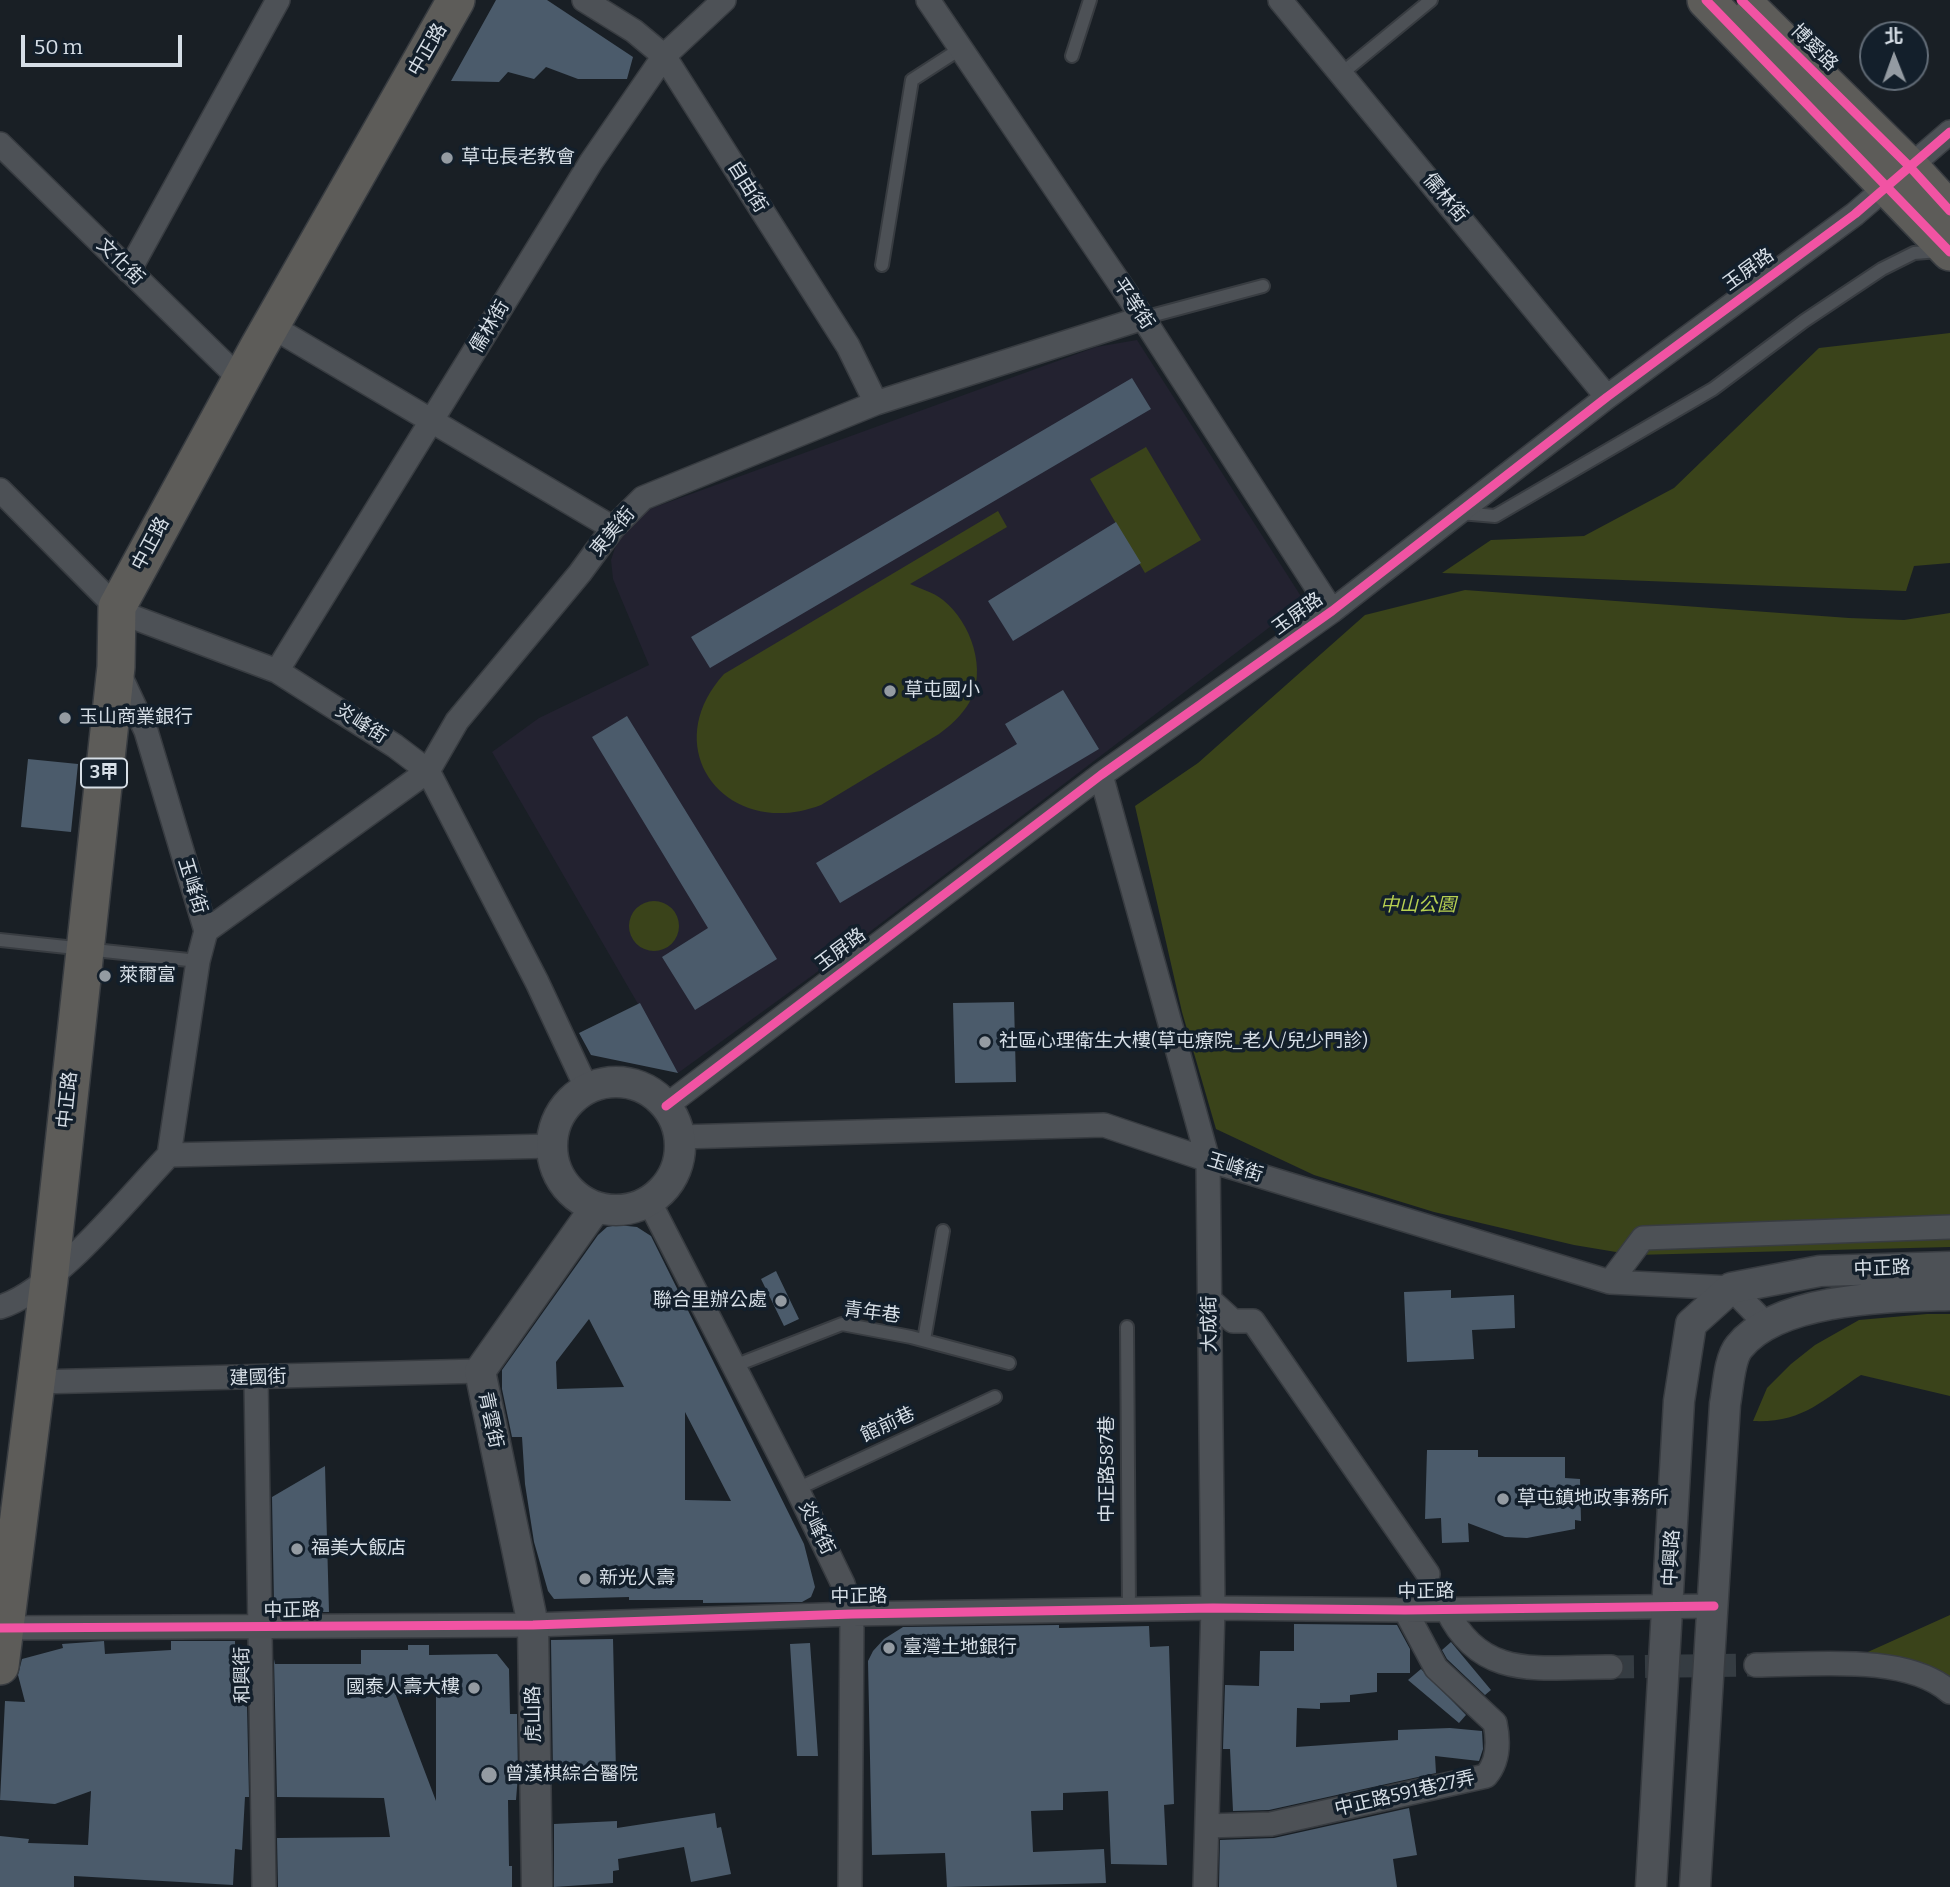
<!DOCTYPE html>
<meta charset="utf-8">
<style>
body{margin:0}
#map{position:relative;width:1950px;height:1887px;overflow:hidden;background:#191f25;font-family:Bitter,"Noto Sans TC",serif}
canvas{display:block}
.north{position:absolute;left:1859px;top:21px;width:70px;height:70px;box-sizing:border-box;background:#131f2b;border:2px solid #616b76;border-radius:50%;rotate:359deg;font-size:19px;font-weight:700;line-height:28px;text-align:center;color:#d6dee6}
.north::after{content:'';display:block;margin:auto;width:24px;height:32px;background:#949ba2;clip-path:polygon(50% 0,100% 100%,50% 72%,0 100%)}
.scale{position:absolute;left:21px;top:35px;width:161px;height:32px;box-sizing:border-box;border:4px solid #d6dee6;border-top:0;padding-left:9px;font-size:21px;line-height:24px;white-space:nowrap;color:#d6dee6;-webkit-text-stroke:5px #131f2b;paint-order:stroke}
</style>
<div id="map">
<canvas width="1950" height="1887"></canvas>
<div class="north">北</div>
<div class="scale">50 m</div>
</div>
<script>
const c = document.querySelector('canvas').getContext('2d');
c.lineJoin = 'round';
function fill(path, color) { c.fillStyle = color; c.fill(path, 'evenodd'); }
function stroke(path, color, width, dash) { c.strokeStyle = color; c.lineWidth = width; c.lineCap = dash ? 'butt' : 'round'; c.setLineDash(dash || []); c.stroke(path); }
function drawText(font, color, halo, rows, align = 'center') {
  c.font = font + ' Bitter,"Noto Sans TC",serif'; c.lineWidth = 7; c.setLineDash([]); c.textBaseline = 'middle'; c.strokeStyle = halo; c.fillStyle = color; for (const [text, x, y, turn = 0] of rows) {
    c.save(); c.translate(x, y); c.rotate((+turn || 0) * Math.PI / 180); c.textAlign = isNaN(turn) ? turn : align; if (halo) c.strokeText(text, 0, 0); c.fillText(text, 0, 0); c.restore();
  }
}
const education = new Path2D(`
 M1137 340 1304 601 813 975 678 1073 492 752 539 718 649 665 613 579 611 560 617 542 628 524 647 510 1096 347Z`);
const green = new Path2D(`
 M1950 333V563L1914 566 1906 591 1442 573 1491 540 1584 536 1674 488 1819 348Z
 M1146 447 1201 540 1145 573 1090 479Z
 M998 511 1007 527 910 584C921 589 933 592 943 600 971 622 988 671 969 703 961 716 951 725 939 734L821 805C728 841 655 750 724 674Z
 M1465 590 1849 618 1904 620 1950 613V1247L1634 1255 1574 1245 1434 1212 1314 1175 1216 1129 1182 1012 1135 806 1198 763 1365 615Z
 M629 926a25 25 0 1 1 50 0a25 25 0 1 1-50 0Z
 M1927 1314H1950V1396L1861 1375C1821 1401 1803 1423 1753 1421L1767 1388 1791 1364 1815 1345 1859 1320Z
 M1950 1615V1694L1850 1660Z`);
const building = new Path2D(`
 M496 0H547L633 57 627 79H578L546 67 534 79 508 72 499 82 451 81Z
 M1132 378 1151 409 710 668 691 637Z
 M1116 522 1141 563 1013 641 988 601Z
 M1063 690 1099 749 840 903 816 863 1017 744 1005 724Z
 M627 716 777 959 695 1010 662 957 708 928 592 737Z
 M28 759 78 764 71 832 21 827Z
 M1014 1002 1016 1082 955 1083 953 1003Z
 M640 1003 678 1073 591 1055 579 1033Z
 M618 1225 637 1227 651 1236 804 1544 815 1587 811 1597 802 1602 703 1603V1600H629V1597L554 1599 548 1591 534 1542 525 1484 522 1437H512L502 1389V1370L598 1235 607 1227ZM589 1319 624 1387 557 1389 556 1362ZM685 1412 731 1501 685 1500Z
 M776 1271 799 1319 784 1326 761 1279Z
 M1451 1290V1298L1514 1295 1515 1328 1472 1330 1474 1359 1407 1362 1404 1292Z
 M1427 1450H1478V1457H1565V1478L1580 1479 1581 1521 1575 1520V1529L1527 1538 1505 1537 1468 1523 1469 1542 1442 1543 1441 1518 1425 1519Z
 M325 1466 329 1612H280L274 1604 272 1497Z
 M1294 1624 1397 1625 1410 1649V1673H1377V1692L1350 1695V1702L1320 1703V1709L1297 1708 1296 1747 1398 1740V1730L1450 1728 1482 1731 1483 1749 1479 1761 1435 1756 1436 1773 1269 1810 1233 1811 1230 1749H1223L1225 1685 1259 1686 1260 1651H1294Z
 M1059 1625V1628L1149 1626 1150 1647 1169 1646 1174 1804 1164 1805 1167 1865 1111 1864 1108 1791 1063 1793V1810L1031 1811 1033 1852 1104 1849 1106 1883 947 1887 945 1853 872 1855 868 1661 873 1651 884 1639 903 1627Z
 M613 1639 616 1772 553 1774 551 1640Z
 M104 1641 105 1654 171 1650V1641H235V1660L246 1659 249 1797H245L242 1850 235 1849 233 1885 74 1876V1887H0V1836L29 1839 28 1843 88 1845 91 1791 55 1804 0 1800 5 1701 25 1702 18 1675 22 1659 63 1648 62 1644Z
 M1451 1642 1491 1690 1485 1695 1447 1659 1442 1650Z
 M810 1643 818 1756H797L790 1644Z
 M408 1645H429V1655L497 1654 509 1669 510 1714H517L518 1775 516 1800H508L509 1866H512V1887H278L277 1838 390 1837 384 1798 277 1797 274 1659 275 1664H361V1650H408ZM395 1693H436V1801Z
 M1421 1669 1466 1715 1459 1723 1408 1680Z
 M1409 1808 1417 1855 1393 1859 1397 1887H1219L1220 1840 1274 1838Z
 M715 1813 717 1828 721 1827 731 1874 691 1882 684 1847 618 1859 619 1870 613 1871V1883L554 1887V1824L617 1821V1828Z`);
const minorTunnel = new Path2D(`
 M1611 1667 1756 1665`);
const service = new Path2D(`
 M1072 56 1090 0
 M1341 74 1431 0
 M882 265 912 80 960 49
 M1143 318 1263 286
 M1460 513 1495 516 1713 389 1804 321 1882 269 1914 253 1939 251
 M0 940 198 961
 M1127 1327 1129 1611
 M924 1340 943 1231
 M734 1366 842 1324 911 1337 1009 1363
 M797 1489 995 1397`);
const minor = new Path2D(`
 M584 0 634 31 664 56 848 346 876 403
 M928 0 1143 318 1332 611
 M1280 0 1607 397
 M0 144 240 379
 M129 271 278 0
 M271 326 613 528
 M0 490 122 613 277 671 395 746 428 771 537 982 587 1089
 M277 671 591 162 664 56 724 0
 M119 673 146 731 206 931 198 961 169 1155
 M1101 775 1208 1160 1213 1608 1205 1887
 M206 931 428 771 457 721 580 573 613 528 643 498 876 403 1143 318
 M666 1106 1101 775 1332 611 1607 397 1855 214 1950 132
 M680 1137 1104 1125 1208 1160 1610 1282 1731 1288 1765 1323
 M649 1201 797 1489 843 1584 852 1614 850 1887
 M1610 1282 1643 1238 1950 1227
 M1210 1300 1233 1321H1253L1428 1574
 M0 1307C54 1291 128 1198 169 1155L552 1146
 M256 1378 264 1887
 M36 1382 480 1371
 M1447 1610C1482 1683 1543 1666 1611 1667
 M0 1628 533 1625 852 1614 1213 1608 1405 1610 1714 1606
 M1756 1665C1811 1665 1906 1653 1950 1692
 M1207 1826 1271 1824 1486 1776C1499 1761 1499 1742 1495 1723L1436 1668 1405 1610`);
const tertiary = new Path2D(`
 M552 1146a64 64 0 1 1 128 0a64 64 0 1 1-128 0Z
 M537 1887 533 1625 480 1371 596 1207
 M1651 1887 1679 1401 1691 1324 1731 1288 1820 1271 1950 1267
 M1695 1887 1725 1404C1728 1389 1729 1359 1739 1347 1779 1297 1891 1297 1950 1295`);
const primary = new Path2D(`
 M1706 0 1950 252
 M1754 13 1910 167 1950 211
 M0 1666 49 1281 116 667 117 607 258 348 456 0`);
const cycleway = new Path2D(`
 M1706 0 1950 252
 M1741 0 1910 167 1950 211
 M666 1106 1101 775 1332 611 1607 397 1855 214 1950 132
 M0 1628 533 1625 852 1614 1213 1608 1405 1610 1714 1606`);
const markers = [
 [447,158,7,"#949ba2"],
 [890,691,7,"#949ba2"],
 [65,718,7,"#949ba2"],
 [105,976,7,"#949ba2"],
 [985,1042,7,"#949ba2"],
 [781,1301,7,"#949ba2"],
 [1503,1499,7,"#949ba2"],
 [297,1549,7,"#949ba2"],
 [585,1579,7,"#949ba2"],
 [889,1648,7,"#949ba2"],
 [474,1688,7,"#949ba2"],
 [489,1775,9,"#949ba2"]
];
const shields = [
 [104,773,46]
];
const shieldNames = [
 ["3甲",104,773]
];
const streetNames = [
 ["博愛路",1814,48,45],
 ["中正路",428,50,-60],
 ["自由街",747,187,58],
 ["儒林街",1445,198,50],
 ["文化街",120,262,44],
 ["玉屏路",1749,270,-36],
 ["平等街",1133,304,56],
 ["儒林街",490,327,-59],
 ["東美街",613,532,-50],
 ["中正路",151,544,-62],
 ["玉屏路",1298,614,-36],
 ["炎峰街",361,724,32],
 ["玉峰街",192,886,73],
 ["玉屏路",841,950,-37],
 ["中正路",68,1100,-84],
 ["玉峰街",1235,1168,17],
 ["中正路",1882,1269,-2],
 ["青年巷",872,1313,7],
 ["大成街",1210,1324,-91],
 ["建國街",258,1378,-2],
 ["青雲街",490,1420,78],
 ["館前巷",888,1425,-25],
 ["中正路587巷",1108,1469,-90],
 ["炎峰街",816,1528,64],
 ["中興路",1672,1558,-87],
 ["中正路",1426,1592,-1],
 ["中正路",859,1597,-1],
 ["中正路",292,1611,-1],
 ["和興街",243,1675,-91],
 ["虎山路",534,1714,-91],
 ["中正路591巷27弄",1405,1794,-13]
];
const poiNames = [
 ["草屯長老教會",461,158],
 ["草屯國小",904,691],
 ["玉山商業銀行",79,718],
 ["萊爾富",119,976],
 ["社區心理衛生大樓(草屯療院_老人/兒少門診)",999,1042],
 ["聯合里辦公處",767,1301,"right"],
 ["草屯鎮地政事務所",1517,1499],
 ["福美大飯店",311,1549],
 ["新光人壽",599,1579],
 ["臺灣土地銀行",903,1648],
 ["國泰人壽大樓",460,1688,"right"],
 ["曾漢棋綜合醫院",505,1775]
];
const parkNames = [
 ["中山公園",1418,906]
];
fill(education, '#232230');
fill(green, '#3a431a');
fill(building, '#4b5b6b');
stroke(minorTunnel, '#353c42', 23, [23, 11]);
stroke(service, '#383c41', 16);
stroke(minor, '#383c41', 26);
stroke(tertiary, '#383c41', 33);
stroke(primary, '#383c41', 40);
stroke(service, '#4d5156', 12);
stroke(minor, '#4d5156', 23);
stroke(tertiary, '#4d5156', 30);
stroke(primary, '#5d5c59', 37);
stroke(cycleway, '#f153a3', 9);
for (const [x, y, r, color] of markers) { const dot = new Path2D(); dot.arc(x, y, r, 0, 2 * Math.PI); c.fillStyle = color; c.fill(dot); stroke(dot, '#131f2b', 2.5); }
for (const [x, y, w] of shields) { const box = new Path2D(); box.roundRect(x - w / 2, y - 14.5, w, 29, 5); c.fillStyle = '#131f2b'; c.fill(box); stroke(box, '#d6dee6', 2); }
drawText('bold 18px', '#d6dee6', null, shieldNames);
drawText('19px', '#d6dee6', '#131f2b', streetNames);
drawText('19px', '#d6dee6', '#131f2b', poiNames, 'left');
drawText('italic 19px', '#b7d051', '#131f2b', parkNames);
</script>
